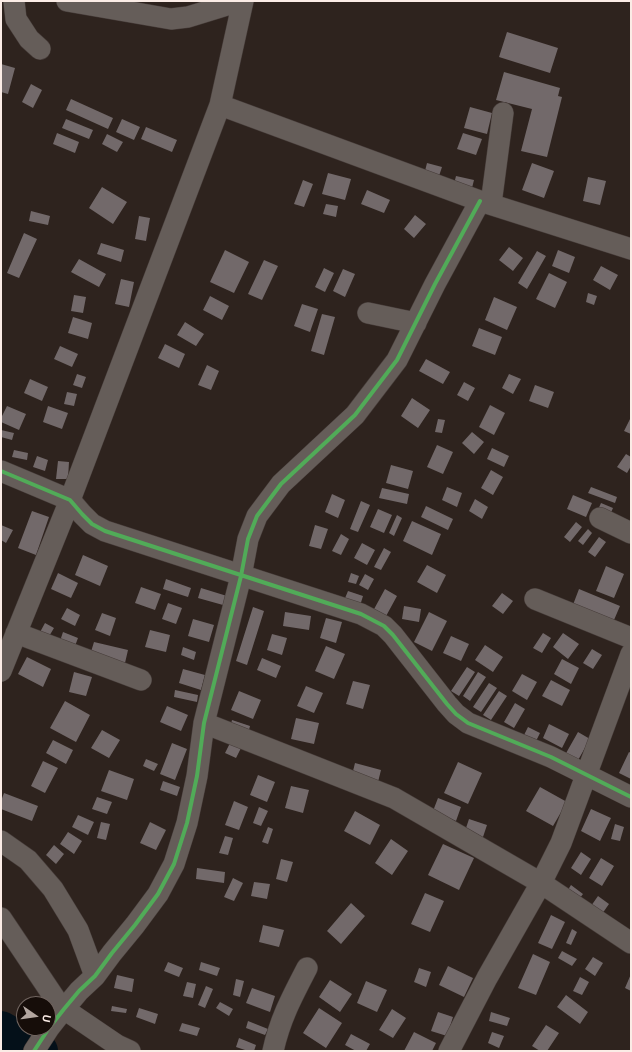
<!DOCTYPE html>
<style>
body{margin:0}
#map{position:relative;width:632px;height:1052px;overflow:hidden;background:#2e231e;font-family:"Space Grotesk",sans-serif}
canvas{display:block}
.frame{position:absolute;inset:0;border:2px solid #fbece6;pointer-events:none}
.north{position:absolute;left:16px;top:996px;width:40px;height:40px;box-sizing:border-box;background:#160d09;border:1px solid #726661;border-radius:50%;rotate:103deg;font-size:11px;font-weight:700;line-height:16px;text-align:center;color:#fbece6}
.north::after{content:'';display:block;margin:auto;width:14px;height:18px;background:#b3a6a0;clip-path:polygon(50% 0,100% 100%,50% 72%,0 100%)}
</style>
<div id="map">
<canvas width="632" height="1052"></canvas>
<div class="frame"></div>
<div class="north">U</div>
</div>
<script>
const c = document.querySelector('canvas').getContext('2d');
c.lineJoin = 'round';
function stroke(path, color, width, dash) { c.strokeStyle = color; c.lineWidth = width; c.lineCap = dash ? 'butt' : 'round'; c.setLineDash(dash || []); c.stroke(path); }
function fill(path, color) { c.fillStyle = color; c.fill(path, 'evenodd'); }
const river = new Path2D(`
 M1 1029 40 1051`);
const building = new Path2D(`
 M507 32 558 48 550 73 499 57Z
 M1 64 15 68 8 94 1 92Z
 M504 72 560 88 558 96 562 97 547 157 521 151 532 109 496 100Z
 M31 84 42 90 33 108 22 102Z
 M71 99 113 118 108 129 66 110Z
 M470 107 492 113 487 134 464 128Z
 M66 119 93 130 89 139 62 128Z
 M122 119 140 127 134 140 116 132Z
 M146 127 177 140 172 152 141 139Z
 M57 133 79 142 75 153 53 144Z
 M463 133 482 139 476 155 457 149Z
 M107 134 123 142 117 152 102 144Z
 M427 163 442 167 439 176 425 171Z
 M532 163 554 171 544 198 522 190Z
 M328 173 351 179 345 200 322 194Z
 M456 176 474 180 472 188 454 184Z
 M588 177 606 181 600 205 583 201Z
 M303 180 313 184 304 207 294 204Z
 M102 187 127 202 113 224 89 208Z
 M367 190 390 200 384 213 361 204Z
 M326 204 338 206 336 217 323 214Z
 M31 211 50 216 48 225 29 221Z
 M415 215 426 224 414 238 404 229Z
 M139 216 150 218 146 241 135 239Z
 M24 233 37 239 19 278 7 273Z
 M101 243 124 250 121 262 97 254Z
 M509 247 523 258 513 271 499 260Z
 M225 250 249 262 234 293 210 282Z
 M558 250 575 257 569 273 552 266Z
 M537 251 546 256 527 289 518 283Z
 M79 259 106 274 99 287 71 272Z
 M264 260 278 266 262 300 248 294Z
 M601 266 618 275 610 290 593 280Z
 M324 268 334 273 325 292 315 287Z
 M343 269 355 274 345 297 333 291Z
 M549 273 567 282 555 308 536 299Z
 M121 279 134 282 129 307 115 304Z
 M588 293 597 296 594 305 586 302Z
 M74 295 86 297 83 313 71 311Z
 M210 296 229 306 222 320 203 310Z
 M494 297 517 307 507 330 485 320Z
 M302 304 318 309 310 332 294 326Z
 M322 314 335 317 324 355 311 351Z
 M73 317 92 323 88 339 68 333Z
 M185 322 204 334 196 346 177 335Z
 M479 328 502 337 495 355 472 346Z
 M165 344 185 354 179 368 158 358Z
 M60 346 78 354 72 367 54 359Z
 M426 359 450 372 443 384 419 371Z
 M207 365 219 371 211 390 198 385Z
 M77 374 86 377 82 388 73 385Z
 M509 374 521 379 513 394 502 388Z
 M30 379 48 387 42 401 24 393Z
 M464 382 475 388 468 401 457 395Z
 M535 385 554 392 548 408 529 401Z
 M67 392 77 394 74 406 64 404Z
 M412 398 430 410 418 428 401 416Z
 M490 405 505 413 494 435 479 427Z
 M7 406 26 414 19 430 1 422V418Z
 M48 406 68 413 62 429 43 422Z
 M631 417V434L624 431Z
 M438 419 445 420 442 433 435 432Z
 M1 430 14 433 12 440 1 437Z
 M472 432 484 442 474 454 462 443Z
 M437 445 453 452 443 474 427 467Z
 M492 448 509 456 504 467 487 459Z
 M14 450 28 453 27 460 12 457Z
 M626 454 631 457V466L627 473 617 467Z
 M37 456 48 460 45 471 33 467Z
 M58 461 69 462 68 479H56Z
 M391 465 413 471 408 489 386 483Z
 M491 470 503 477 493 495 481 488Z
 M447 487 462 493 457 507 442 500Z
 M591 487 617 497 615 503 588 493Z
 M382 488 409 494 407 504 379 498Z
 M332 494 345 500 338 518 325 512Z
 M573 495 592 503 586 517 567 509Z
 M475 499 488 507 482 519 469 511Z
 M361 501 370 505 358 532 350 529Z
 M601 503 613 508 609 517 597 512Z
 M426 506 453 519 448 530 421 517Z
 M378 509 392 515 384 533 370 527Z
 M32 511 49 517 36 555 18 548Z
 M397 515 402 518 394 536 389 533Z
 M412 521 441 534 432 555 403 541Z
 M576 522 582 527 570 542 564 537Z
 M1 525 13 530 6 543 1 540Z
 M315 525 328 529 321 549 309 546Z
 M588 529 592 533 583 545 578 541Z
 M341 534 349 539 341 555 332 551Z
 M599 537 606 542 595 557 588 552Z
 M362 543 375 550 367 565 354 558Z
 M384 548 391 552 381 570 374 567Z
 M83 555 108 566 100 586 75 575Z
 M427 565 446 575 437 593 417 582Z
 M606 566 624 574 614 598 596 591Z
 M58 573 78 583 71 598 51 589Z
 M351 573 359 576 356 584 348 582Z
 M365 574 374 579 368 590 359 585Z
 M166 579 191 588 188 597 163 589Z
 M141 587 161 594 155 610 135 603Z
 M201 588 227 596 223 605 198 598Z
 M385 589 397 596 385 618 373 611Z
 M579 589 620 606 611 627 571 610Z
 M348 591 363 596 359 609 343 603Z
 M502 593 513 601 503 614 492 606Z
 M168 603 182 608 176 624 162 619Z
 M404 606 421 609 419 622 402 619Z
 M253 607 264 611 247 665 236 661Z
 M67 608 80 615 75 626 61 619Z
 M285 612 311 616 309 630 283 626Z
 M429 612 447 621 432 651 414 642Z
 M102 613 116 618 110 636 95 630Z
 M326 618 342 622 336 643 320 638Z
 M193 619 214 625 209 642 188 636Z
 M45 623 54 628 48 638 39 634Z
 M150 630 170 635 166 652 145 647Z
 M63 632 78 638 75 646 60 641Z
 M543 633 551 638 542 653 533 648Z
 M563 633 579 644 568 659 553 647Z
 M272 634 287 638 282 655 267 650Z
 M451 636 469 644 461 661 443 653Z
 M94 642 128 650 125 663 90 655Z
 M485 645 503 657 493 672 475 660Z
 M326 646 345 654 334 679 315 671Z
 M183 647 196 652 194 660 181 655Z
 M592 649 602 655 593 669 583 663Z
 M27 657 51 669 43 687 18 674Z
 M262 658 281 666 276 678 257 670Z
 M562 659 579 668 571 684 554 674Z
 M467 667 475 672 459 696 451 691Z
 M183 669 205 675 201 690 179 683Z
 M74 672 92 677 86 696 69 692Z
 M478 672 486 677 470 701 463 696Z
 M522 674 537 682 527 700 512 691Z
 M551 680 570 690 562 706 542 696Z
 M353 681 370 685 363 709 346 704Z
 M489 683 497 688 481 712 473 707Z
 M306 686 323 693 314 713 297 706Z
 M175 690 198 695 197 702 174 697Z
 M239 691 261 700 253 719 231 710Z
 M499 691 507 696 491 720 483 715Z
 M65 701 90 715 76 742 50 728Z
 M515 703 525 709 514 728 504 722Z
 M167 706 188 715 181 731 160 722Z
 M296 718 319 723 314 744 291 739Z
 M232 720 250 726 248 734 230 728Z
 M549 724 569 734 562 748 543 738Z
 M528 727 540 733 534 745 522 739Z
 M102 730 120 740 109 758 91 748Z
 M578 732 590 739 577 762 565 755Z
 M53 740 73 750 66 764 46 753Z
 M172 743 187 749 175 780 160 774Z
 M230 743 241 748 236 758 225 753Z
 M629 752 631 753V779L619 773Z
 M146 759 158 764 154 771 143 766Z
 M43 761 58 768 45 793 31 786Z
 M458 762 482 773 468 804 444 793Z
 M355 763 381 770 378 782 352 775Z
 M109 770 134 779 127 800 101 791Z
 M258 775 275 782 267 802 250 795Z
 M163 781 180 787 177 796 160 790Z
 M291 786 309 790 303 813 285 808Z
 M540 787 567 802 553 826 526 811Z
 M4 793 38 806 32 821 1 809V801Z
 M97 797 112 802 107 814 92 809Z
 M438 798 461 807 456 821 433 811Z
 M234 801 248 807 239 830 225 825Z
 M259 807 268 811 261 826 253 823Z
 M591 809 611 818 600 841 581 831Z
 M355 811 380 825 370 845 344 831Z
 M78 815 94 822 88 835 72 827Z
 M469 819 487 825 482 840 464 834Z
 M101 822 110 824 106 840 97 838Z
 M150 822 166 830 156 850 140 843Z
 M615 824 624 827 620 841 611 839Z
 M268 827 273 829 268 844 262 842Z
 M68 832 82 841 74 854 60 844Z
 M225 836 233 838 228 855 219 853Z
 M391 839 408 851 392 875 375 863Z
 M443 844 474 858 459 890 428 875Z
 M54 845 64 854 56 864 46 855Z
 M581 852 591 859 581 875 571 868Z
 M601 858 614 866 602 886 589 878Z
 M281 859 293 862 287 882 276 879Z
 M197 868 225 872 224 883 196 879Z
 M233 878 243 883 234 901 224 897Z
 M254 882 270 884 267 899 251 896Z
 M571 885 583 894 577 902 566 893Z
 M425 893 444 901 430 932 411 924Z
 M598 896 609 904 602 914 591 906Z
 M351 903 365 916 341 944 327 931Z
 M551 915 565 922 552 949 538 943Z
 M263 925 284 930 279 947 259 942Z
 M572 929 577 932 571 945 566 943Z
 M562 951 577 959 572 966 558 958Z
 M533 954 550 962 536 995 518 988Z
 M593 957 603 963 595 976 585 969Z
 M168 962 183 968 179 977 164 971Z
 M201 962 220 968 217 976 199 970Z
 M448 966 473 978 464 997 439 985Z
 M419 968 431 972 426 987 414 982Z
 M631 974V991L625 988Z
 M117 975 134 979 132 992 114 988Z
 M580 977 589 982 582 995 573 991Z
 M236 979 244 981 240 997 233 995Z
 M330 980 352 994 340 1012 319 997Z
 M366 981 387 990 377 1012 357 1003Z
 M187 982 196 984 193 998 183 996Z
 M206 986 213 989 205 1008 198 1005Z
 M252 988 275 996 270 1012 246 1003Z
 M566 995 588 1012 580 1024 557 1007Z
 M220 1002 233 1009 229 1016 216 1008Z
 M112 1006 127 1009 126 1013 111 1011Z
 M139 1008 158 1014 155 1024 136 1017Z
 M319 1008 342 1023 326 1048 303 1033Z
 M392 1009 406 1018 393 1038 379 1030Z
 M438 1012 453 1017 447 1036 431 1031Z
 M491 1012 510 1018 507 1026 489 1021Z
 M248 1021 268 1029 265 1035 246 1028Z
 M182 1023 200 1028 197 1036 179 1031Z
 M546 1025 559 1033 547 1051H540L532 1046Z
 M414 1032 436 1043 432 1051H404Z
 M492 1032 504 1036 499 1048 488 1043Z
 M351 1034 370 1044 366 1051H356L345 1045Z
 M239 1038 256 1045 254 1051H248L236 1047Z`);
const street = new Path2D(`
 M14 1 16 19 29 39 40 49
 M67 1 171 19 188 17 240 1
 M220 105 480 201 631 249
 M491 204 503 113
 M368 313 416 323
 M1 471 70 500 82 514 92 524 105 531 361 614 384 626 393 635 447 704 456 714 468 723 551 757 631 797
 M600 518 631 533
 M535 599 631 638
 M16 633 141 680
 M1 671 70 500 220 105 243 1
 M204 723 394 798 541 883 631 943
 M1 841 28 860 53 889 78 930 95 976
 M1 918 58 1003 64 1009 117 1045 130 1051
 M34 1051 49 1028 64 1009 79 991 95 976 112 953 135 925 158 894 174 864 187 823 197 776 204 723 241 576 248 539 257 516 281 484 355 415 397 360 435 284 480 201
 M273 1051C280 1019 292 997 307 968
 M449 1051 487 978 541 883 561 843 631 654`);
const cycleway = new Path2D(`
 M1 471 70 500 82 514 92 524 105 531 361 614 384 626 393 635 447 704 456 714 468 723 551 757 631 797
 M34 1051 49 1028 64 1009 79 991 95 976 112 953 135 925 158 894 174 864 187 823 197 776 204 723 241 576 248 539 257 516 281 484 355 415 397 360 435 284 480 201`);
stroke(river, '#041019', 36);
fill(building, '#72696a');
stroke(street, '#473d3a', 22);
stroke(street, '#655d59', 21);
stroke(cycleway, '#51ab58', 4);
</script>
